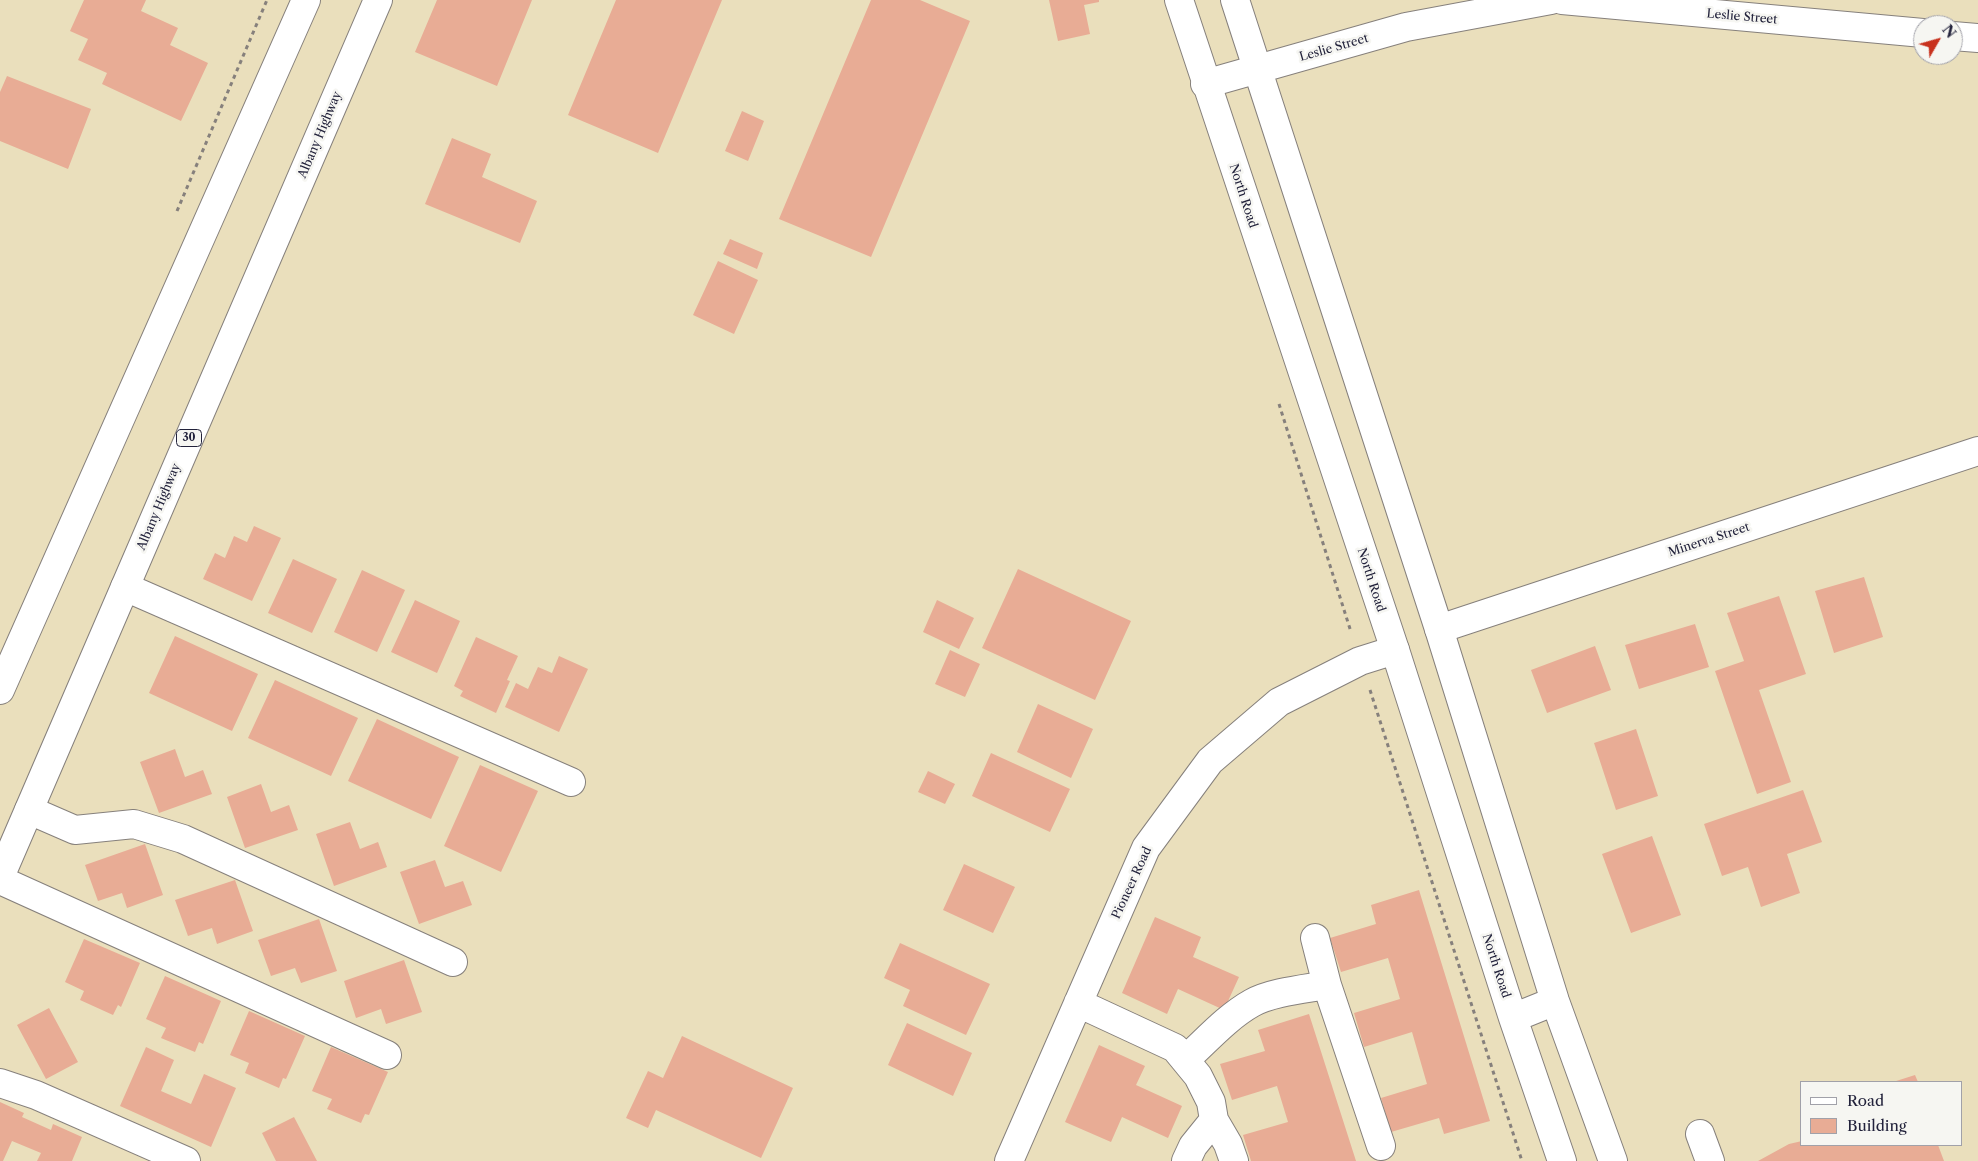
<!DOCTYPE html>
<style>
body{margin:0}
#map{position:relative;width:1978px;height:1161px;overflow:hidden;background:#eadfbc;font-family:"Libre Caslon Text",serif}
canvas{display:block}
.legend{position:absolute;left:1800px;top:1081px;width:162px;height:65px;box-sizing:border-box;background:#f6f6f2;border:1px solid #a1a1a9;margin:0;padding:6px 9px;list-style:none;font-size:15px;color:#22223b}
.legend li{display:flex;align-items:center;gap:10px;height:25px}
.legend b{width:25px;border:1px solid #a1a1a9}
.north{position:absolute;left:1913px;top:15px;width:50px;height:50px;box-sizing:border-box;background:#f6f6f2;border:1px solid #a1a1a9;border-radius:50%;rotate:52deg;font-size:14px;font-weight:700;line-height:20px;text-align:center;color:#22223b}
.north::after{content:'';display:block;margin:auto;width:18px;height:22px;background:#c8321e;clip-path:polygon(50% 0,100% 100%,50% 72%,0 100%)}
</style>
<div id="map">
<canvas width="1978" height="1161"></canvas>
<ul class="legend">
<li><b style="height:6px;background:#fff"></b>Road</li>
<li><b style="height:14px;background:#e8ac95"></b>Building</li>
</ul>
<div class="north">N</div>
</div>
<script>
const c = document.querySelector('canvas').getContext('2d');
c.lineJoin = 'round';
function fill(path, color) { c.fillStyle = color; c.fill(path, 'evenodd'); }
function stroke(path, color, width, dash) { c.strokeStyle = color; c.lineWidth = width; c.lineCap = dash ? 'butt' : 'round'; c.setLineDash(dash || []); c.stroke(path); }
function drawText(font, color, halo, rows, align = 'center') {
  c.font = font + ' "Libre Caslon Text",serif'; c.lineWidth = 5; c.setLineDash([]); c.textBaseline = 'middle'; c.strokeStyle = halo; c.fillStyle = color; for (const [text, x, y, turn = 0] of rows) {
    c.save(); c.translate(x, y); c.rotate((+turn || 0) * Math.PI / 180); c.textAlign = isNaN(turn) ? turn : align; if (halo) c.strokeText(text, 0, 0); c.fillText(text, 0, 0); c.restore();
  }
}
const building = new Path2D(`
 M84 0H146L141 11 178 28 170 45 208 63 181 121 102 84 107 73 78 60 88 39 70 31Z
 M437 0H532L497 86 415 52Z
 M616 0H722L658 153 568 115Z
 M871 0H920L970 21 871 257 779 219Z
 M1049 0H1099V2L1084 5 1090 34 1058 41Z
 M7 76 91 109 68 169 0 141V92Z
 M742 111 764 121 748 161 725 151Z
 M452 138 491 154 482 177 537 201 520 243 425 204Z
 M730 239 763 253 757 269 723 254Z
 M718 261 758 280 734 334 693 315Z
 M254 526 281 538 252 601 203 579 215 553 225 558 234 536 247 542Z
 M293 559 337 579 312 633 268 613Z
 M1018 569 1131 621 1095 700 982 648Z
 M362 570 405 590 377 652 334 632Z
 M1864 577 1883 637 1834 653 1815 591Z
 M1779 596 1806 674 1759 690 1791 782 1757 794 1715 671 1744 661 1727 613Z
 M415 600 460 621 437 673 391 652Z
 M937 600 974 618 959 649 923 632Z
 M1695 624 1709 667 1639 689 1625 645Z
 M175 636 258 674 232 731 149 693Z
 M476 637 518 656 507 680 510 681 496 713 460 696 463 691 454 686Z
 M1595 646 1611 690 1547 713 1531 670Z
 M950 650 980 664 965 697 935 684Z
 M559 656 588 669 559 732 505 707 516 683 528 689 538 667 552 673Z
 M275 680 358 718 331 776 248 738Z
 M1038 704 1093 729 1071 778 1017 752Z
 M377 719 459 757 431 819 348 781Z
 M1636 729 1658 796 1616 810 1594 743Z
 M175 749 185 777 203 770 212 794 159 813 140 762Z
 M991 753 1070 789 1050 832 972 796Z
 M480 765 538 791 501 872 444 846Z
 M928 771 955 784 945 804 918 792Z
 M261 784 271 812 289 805 298 830 245 848 227 797Z
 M1803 790 1822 842 1787 854 1800 893 1761 907 1748 867 1722 876 1704 824Z
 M350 822 360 849 378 842 387 867 334 886 316 834Z
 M1652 836 1681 915 1631 933 1602 854Z
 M145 844 163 895 127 908 122 893 98 901 85 865Z
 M435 860 445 887 463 881 472 905 419 924 400 872Z
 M964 864 1015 887 993 933 943 910Z
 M235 880 253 931 217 944 212 928 188 936 175 900Z
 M1419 890 1490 1121 1444 1134 1439 1118 1391 1132 1381 1098 1427 1084 1412 1032 1364 1047 1354 1013 1400 999 1388 958 1341 972 1330 938 1376 924 1371 905Z
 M1155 917 1201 937 1193 957 1239 977 1224 1010 1178 989 1167 1014 1122 993Z
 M319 919 337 971 301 983 295 968 271 976 258 940Z
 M84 939 140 963 121 1007 118 1005 113 1015 80 1000 84 991 65 982Z
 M900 943 990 984 966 1035 903 1006 910 990 884 978Z
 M404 960 422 1012 386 1024 381 1009 356 1018 344 981Z
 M165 976 221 1001 203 1044 199 1042 195 1052 161 1038 166 1028 146 1019Z
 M49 1008 78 1062 46 1079 17 1025Z
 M249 1011 305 1036 286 1079 283 1078 279 1088 245 1073 249 1063 230 1055Z
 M1309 1014 1356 1161H1251L1243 1135 1288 1122 1277 1086 1232 1100 1220 1064 1265 1051 1258 1030Z
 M907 1023 972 1053 953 1096 888 1065Z
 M682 1036 793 1088 761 1158 656 1110 648 1128 626 1118 648 1071 663 1078Z
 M1099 1045 1145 1066 1136 1085 1182 1106 1168 1138 1122 1117 1111 1142 1065 1122Z
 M146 1047 174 1060 161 1091 191 1104 204 1074 236 1088 211 1147 120 1106Z
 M331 1047 388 1072 369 1115 365 1114 361 1123 327 1109 332 1099 312 1091Z
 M1915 1075 1918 1082H1893Z
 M0 1102 24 1113 22 1117 51 1130 53 1124 82 1137 72 1161H37L41 1153 12 1141 3 1161H0Z
 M294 1117 317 1161H276L262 1133Z
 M1802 1141V1145H1938L1944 1161H1758L1789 1144Z`);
const path = new Path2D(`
 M177 211 267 0
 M1279 404 1351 632
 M1370 690 1522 1161`);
const minor = new Path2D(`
 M1562 0 1923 33
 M1953 36 1978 38
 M1205 84 1406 27 1551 0
 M125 587 571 782
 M1439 629 1978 451
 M29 810 75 830 134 824 183 839 453 962
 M0 880 387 1055
 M1315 938 1327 985 1381 1146
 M1078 1003 1175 1048 1198 1076 1211 1102 1214 1120 1193 1146 1186 1161
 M1185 1060C1206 1041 1227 1017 1252 1003 1272 992 1305 989 1327 985
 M0 1083 36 1095 186 1161
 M1214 1120 1228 1144 1234 1161
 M1700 1134 1710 1161
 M1009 1161 1146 848 1210 761 1279 702 1360 661 1395 650`);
const major = new Path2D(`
 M1179 0 1395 650 1513 1018 1562 1161
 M1235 0 1439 629 1555 1001 1613 1161
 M1513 1018 1555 1001`);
const highway = new Path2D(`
 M0 690 306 0
 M0 877 378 0`);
const shields = [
 [189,438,25]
];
const shieldNames = [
 ["30",189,438]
];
const streetNames = [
 ["Leslie Street",1742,17,5],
 ["Leslie Street",1334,48,-16],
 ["Albany Highway",320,135,-67],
 ["North Road",1243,196,72],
 ["Albany Highway",159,507,-67],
 ["Minerva Street",1709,540,-18],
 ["North Road",1371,580,72],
 ["Pioneer Road",1132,883,-65],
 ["North Road",1496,966,72]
];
fill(building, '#e8ac95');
stroke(minor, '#86807c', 30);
stroke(major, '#86807c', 30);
stroke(highway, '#86807c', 30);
stroke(path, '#86807c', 3, [4, 4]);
stroke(minor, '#fff', 28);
stroke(major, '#fff', 28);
stroke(highway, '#fff', 28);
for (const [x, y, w] of shields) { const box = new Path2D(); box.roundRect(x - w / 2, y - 8.5, w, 17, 4); c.fillStyle = '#f6f6f2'; c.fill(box); stroke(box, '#22223b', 1); }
drawText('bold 11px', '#22223b', null, shieldNames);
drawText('12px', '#22223b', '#f6f6f2', streetNames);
</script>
